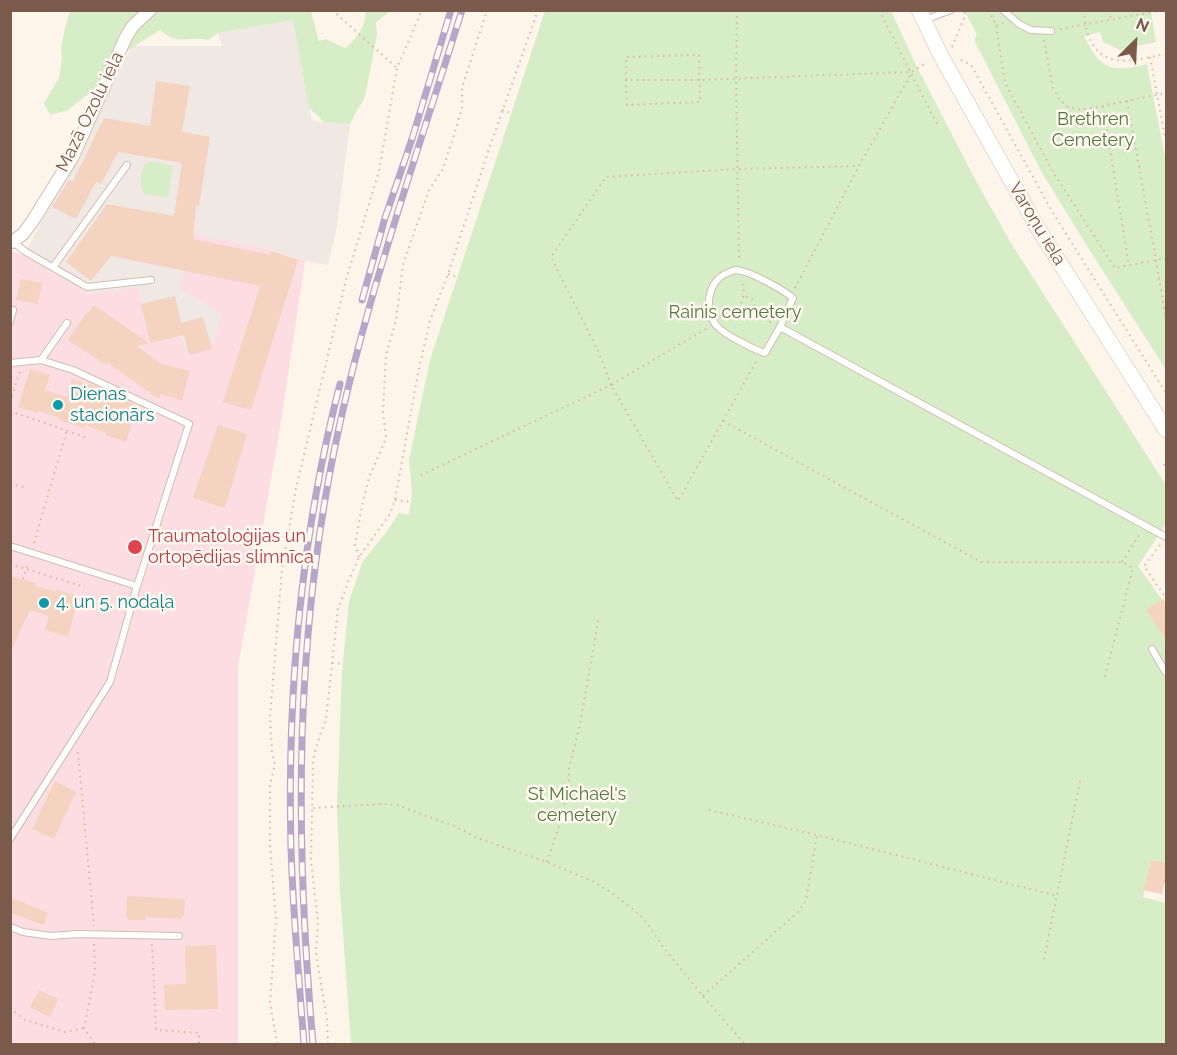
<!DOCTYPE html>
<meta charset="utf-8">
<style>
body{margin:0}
#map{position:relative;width:1177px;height:1055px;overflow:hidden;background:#fdf5ea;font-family:Raleway,sans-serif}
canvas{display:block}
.frame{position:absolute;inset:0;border:12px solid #7a5b4b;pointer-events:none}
.north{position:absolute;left:1105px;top:12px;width:60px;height:60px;-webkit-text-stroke:4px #fff9f1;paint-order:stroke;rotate:24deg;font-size:16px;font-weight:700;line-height:24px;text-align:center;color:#7a5b4b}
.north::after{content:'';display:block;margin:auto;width:21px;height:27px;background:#7a5b4b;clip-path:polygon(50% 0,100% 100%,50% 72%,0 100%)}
</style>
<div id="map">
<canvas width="1177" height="1055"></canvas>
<div class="frame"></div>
<div class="north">N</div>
</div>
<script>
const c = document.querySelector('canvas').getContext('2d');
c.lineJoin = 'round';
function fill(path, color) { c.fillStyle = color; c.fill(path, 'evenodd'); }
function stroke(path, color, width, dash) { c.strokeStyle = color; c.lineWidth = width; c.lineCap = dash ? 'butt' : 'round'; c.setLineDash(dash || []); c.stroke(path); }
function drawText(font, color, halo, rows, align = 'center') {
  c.font = font + ' Raleway,sans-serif'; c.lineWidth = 5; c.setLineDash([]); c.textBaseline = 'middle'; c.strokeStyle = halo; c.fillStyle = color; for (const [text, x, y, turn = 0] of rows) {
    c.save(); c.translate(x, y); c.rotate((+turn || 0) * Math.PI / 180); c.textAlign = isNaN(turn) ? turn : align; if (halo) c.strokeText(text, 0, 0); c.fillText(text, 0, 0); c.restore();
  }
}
const industrial = new Path2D(`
 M293 20 312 121 350 124 336 231 328 265 305 261 261 247 194 234 221 314 212 349 186 355 150 343 137 288 89 294 24 255 132 46H222L218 33Z`);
const medical = new Path2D(`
 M194 234 261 247 305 261 280 428 238 667V1044H11L10 251 24 255 89 294 138 287 150 343 182 337 186 355 212 349 221 314 179 288Z`);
const green = new Path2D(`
 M969 10 1151 11 1156 42 1120 50 1103 42 1100 32 1084 36C1101 70 1111 73 1147 64L1166 162V370L1092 254 1042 173 974 40 977 35 965 12Z
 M70 11H311L319 41 326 39 345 48C358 38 365 27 366 11H388V13L376 22 377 35 365 97 354 116V118L350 124 324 122 309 108 293 20 218 33 208 40C187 35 179 47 160 30L122 54 114 74 68 110 50 115 44 103 59 78 62 57 61 48 65 28Z
 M545 11H891L917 67 976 181 1011 243 1166 485V524L1138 566 1166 605V863L1151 860 1143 897 1166 903V1044H351L340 892 337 807 342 671 349 601 363 561 385 534 399 513 409 515 412 493 409 460 430 360Z
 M148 162H156L173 166 168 198 144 194C139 183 139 170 148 162Z`);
const building = new Path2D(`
 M156 81 190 86 182 132 210 137 199 206H196L193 239 270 255 271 251 298 260 251 410 223 402 260 286 111 256 91 281 66 262 107 204 174 216 182 163 118 152 101 184 96 182 76 219 52 207 69 180 73 181 104 118 150 126Z
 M21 279 42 283 38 304 16 300Z
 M175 296 181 323 203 317 212 349 189 355 184 335 150 343 141 304Z
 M94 305 149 343 137 346 159 363 190 371 182 400 160 394 159 399 108 363 106 365 68 340 87 312 88 313Z
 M30 369 50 375 45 390 67 397 72 379 95 386 100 388 99 391 118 397 137 406 126 442 106 435V433L85 425 84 428 59 420 60 418 38 411V413L18 407Z
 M218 425 247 434 225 508 193 498Z
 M10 576 36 583 35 586 56 592V590L79 596 68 637 45 630 49 616 30 610 10 653Z
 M1163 599 1167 605V641L1146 610Z
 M55 781 76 792 54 839 32 829Z
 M1151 860 1167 863V872L1162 894 1144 890Z
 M129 896 185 899 184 916H182V919L146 917V920H128V918L126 917 127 897H129Z
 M10 897 48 913 43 925 10 912Z
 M216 945 218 1009 165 1010 164 985 186 984 185 946Z
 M39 990 58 999 50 1017 30 1007Z`);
const path = new Path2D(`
 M332 10 397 68
 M737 10 736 78 739 260
 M879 10 937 124
 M989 10 996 26 1003 23
 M1084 10C1085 18 1085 27 1088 34 1101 73 1137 59 1166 54
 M1109 10 1111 20
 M996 26 1005 83 1053 172 1115 268 1166 258
 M1060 29 1164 10
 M1044 40 1053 88 1059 99 1066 106 1082 110 1166 93
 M952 47 965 16 964 10
 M1150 57 1166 142
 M961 60 971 65 1053 213 1166 393
 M626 80V57L699 55 700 102 627 105 626 80H700L912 72
 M1127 101 1156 260
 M1103 106 1129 266
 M502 110 511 113
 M1156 260 1166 321
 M448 274 457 277
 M795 288 859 166 912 72 927 62
 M754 313 772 323
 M735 314 738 317 747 319 754 313C755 306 755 301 749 297H745
 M724 319C739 312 746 300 743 283
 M706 329 611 385 678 501 757 360
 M10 402 20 371
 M10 411 88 438
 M723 421 981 562H1122L1133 568 1104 680
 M1164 464 1166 470
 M421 475 611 385 599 353 551 257 606 177 737 169 859 166
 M10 484 24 487
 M395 500 411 502
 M34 543 67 430
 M1160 545 1144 566 1166 598
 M359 557 355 545 363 501 369 478 386 438 383 412 386 355 396 320 403 265 429 190 443 169 462 109V88L487 10
 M1122 562 1140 534
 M10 564 85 587
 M23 579 28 563
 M332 663 342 664
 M78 752 94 926
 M313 808 380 804 397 805 454 826 480 839 547 862 592 881 612 893 639 914 650 927 663 947 703 996 745 1044
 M709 810 817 835 1058 896
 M547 862 561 820 569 784V769L580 724 599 616
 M1164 881 1166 882
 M94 944 95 972 84 1028 95 1044
 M152 944 156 1030 199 1033V1044
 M1044 959 1080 781
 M703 996 799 911 806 900 817 835
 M10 1008 25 1020 65 1032 84 1028
 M277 1044 270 1003 276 919 270 846V784L275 765 272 752 270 717 282 570 296 488 346 280 379 171 397 68 422 10
 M328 1044 327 1020 316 953 318 922 311 860 313 760 318 741 326 719 338 609 349 580 359 557 390 514 395 500 418 373 430 321 448 274 489 149 538 10`);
const service = new Path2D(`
 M1003 10 1019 24 1031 30 1051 31
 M924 20 951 10
 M13 242 26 252 87 287 151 280
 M53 267 127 165
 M735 270C748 270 782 289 793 298L780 327 765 353C757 351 726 335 720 329 705 317 706 292 718 279 723 274 729 272 735 270Z
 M10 322 13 310
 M780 327 1166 537
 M10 363 41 360 67 323
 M10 546 137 586
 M1152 649 1166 673
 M10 839 110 682 137 586 189 424 73 370 41 360
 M10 927 23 932 51 936 77 934 179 936`);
const minor = new Path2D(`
 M10 242H12L23 234 32 222 73 156 125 39 132 27 150 10`);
const tertiary = new Path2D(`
 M919 10 941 56 1039 230 1166 430`);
const rail = new Path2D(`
 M362 300 385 218 412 139 451 10
 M304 1044C299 979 293 914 291 849 287 693 301 535 340 384
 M313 1044C297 861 294 683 325 500 353 332 412 172 462 10`);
const markers = [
 [58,405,6,"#0f9aa8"],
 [135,547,8,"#e0444e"],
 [44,603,6,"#0f9aa8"]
];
const streetNames = [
 ["Mazā Ozolu iela",90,112,-64],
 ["Varoņu iela",1037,224,59]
];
const parkNames = [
 ["Brethren",1093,120],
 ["Cemetery",1093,141],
 ["Rainis cemetery",735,313],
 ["St Michael's",577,795],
 ["cemetery",577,816]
];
const cultureNames = [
 ["Dienas",70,395],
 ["stacionārs",70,416],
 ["4. un 5. nodaļa",56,603]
];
const healthNames = [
 ["Traumatoloģijas un",148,537],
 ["ortopēdijas slimnīca",148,558]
];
fill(industrial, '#efe8e3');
fill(medical, '#fcdde1');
fill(green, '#d7edc7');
fill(building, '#f4d3c0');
stroke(service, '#d1bdae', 8);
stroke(minor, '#d1bdae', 14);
stroke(tertiary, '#d1bdae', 16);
stroke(path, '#dab6a2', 2, [1.5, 4.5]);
stroke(service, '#fff', 6);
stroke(minor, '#fff', 12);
stroke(tertiary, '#fff', 15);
stroke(rail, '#b8a6c9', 7);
stroke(rail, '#fff9f1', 4.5, [14]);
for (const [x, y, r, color] of markers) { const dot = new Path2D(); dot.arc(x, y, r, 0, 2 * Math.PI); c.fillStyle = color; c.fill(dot); stroke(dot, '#fff9f1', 2); }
drawText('18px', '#7a5b4b', '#fff9f1', streetNames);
drawText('18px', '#527a3f', '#fff9f1', parkNames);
drawText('18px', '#0d838f', '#fff9f1', cultureNames, 'left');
drawText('18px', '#be3a42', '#fff9f1', healthNames, 'left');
</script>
